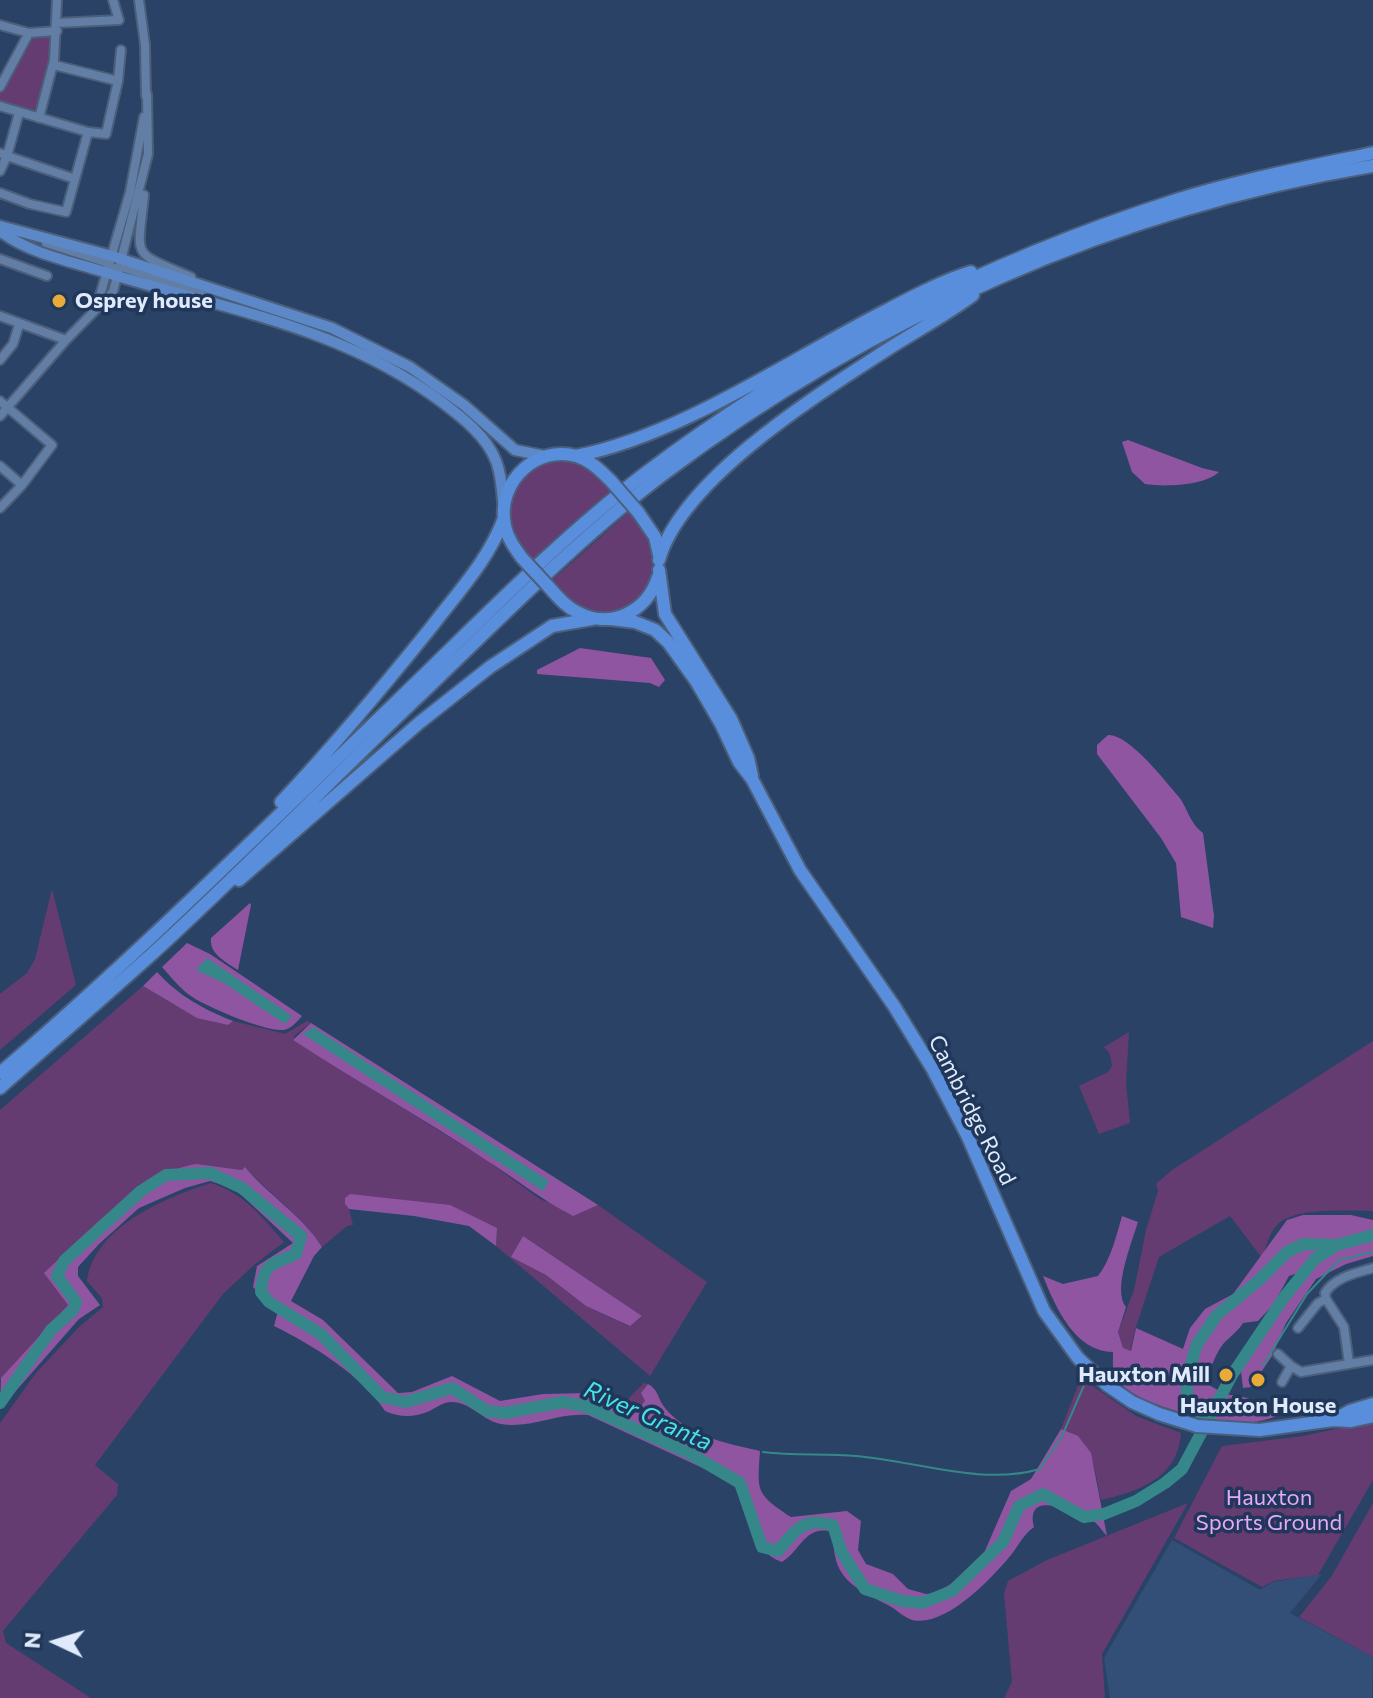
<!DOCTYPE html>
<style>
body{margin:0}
#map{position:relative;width:1373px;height:1698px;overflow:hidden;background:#2a4266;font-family:Commissioner,sans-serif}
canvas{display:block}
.north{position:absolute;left:16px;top:1602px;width:80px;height:80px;-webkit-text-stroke:6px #20375a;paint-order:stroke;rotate:274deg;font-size:22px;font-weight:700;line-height:32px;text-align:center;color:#dfebfc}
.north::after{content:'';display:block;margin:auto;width:28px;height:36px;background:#dfebfc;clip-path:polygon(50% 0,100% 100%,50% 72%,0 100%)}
</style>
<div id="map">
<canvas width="1373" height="1698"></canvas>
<div class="north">N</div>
</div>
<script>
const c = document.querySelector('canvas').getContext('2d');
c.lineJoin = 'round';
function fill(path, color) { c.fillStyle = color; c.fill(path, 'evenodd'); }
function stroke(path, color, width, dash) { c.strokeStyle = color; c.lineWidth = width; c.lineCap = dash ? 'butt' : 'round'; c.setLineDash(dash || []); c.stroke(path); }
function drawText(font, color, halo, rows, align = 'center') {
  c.font = font + ' Commissioner,sans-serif'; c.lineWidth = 7; c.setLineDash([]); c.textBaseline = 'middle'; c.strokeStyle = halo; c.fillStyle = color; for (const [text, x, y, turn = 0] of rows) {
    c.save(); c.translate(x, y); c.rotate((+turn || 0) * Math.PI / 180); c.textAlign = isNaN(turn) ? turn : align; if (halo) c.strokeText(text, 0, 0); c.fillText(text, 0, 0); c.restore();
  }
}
const built = new Path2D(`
 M1172 1540 1260 1590 1273 1582 1322 1574 1290 1613 1373 1657 1372 1698H1110L1104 1658Z`);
const green = new Path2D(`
 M30 36 51 37 54 46 39 106 31 112 0 104V93Z
 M560 460 587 465 616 492 536 563C530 557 523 551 519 545 495 506 518 468 560 460Z
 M630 511C641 522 653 537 656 553 664 595 613 627 576 608 567 602 558 590 550 582Z
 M52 889 76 985 0 1050V994L27 973 35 959Z
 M143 986C173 1004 193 1018 228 1025L233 1021 285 1034 307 1021 311 1023 295 1035 293 1040 485 1159 541 1200 556 1204 568 1214 598 1205 707 1282 650 1376 496 1246 497 1228 478 1220 345 1204 349 1209 353 1225 347 1226 322 1247C302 1215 270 1195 246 1168L243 1170 197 1164 125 1201 45 1272 68 1305 0 1380V1110ZM523 1236 642 1316V1317L629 1326 586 1306 546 1275 511 1257Z
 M1129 1032 1126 1083 1130 1123 1099 1134 1079 1086 1108 1072 1112 1066C1111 1058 1110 1052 1104 1047Z
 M1373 1041V1211C1349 1211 1296 1207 1278 1224 1269 1233 1266 1247 1262 1258L1230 1216 1159 1257 1135 1330 1130 1352 1123 1348 1118 1332 1134 1290 1146 1230 1158 1191 1156 1184 1172 1170Z
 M211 1183C246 1195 260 1215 284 1242L254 1265 223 1294 95 1465 118 1484 117 1495 3 1631 6 1643 91 1698H0V1423L36 1373 79 1327 103 1307 102 1298 87 1281C95 1226 165 1198 211 1183Z
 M1081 1378 1136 1416 1181 1433C1178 1478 1140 1491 1101 1500 1094 1467 1095 1444 1061 1429Z
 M644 1383 648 1384 641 1393 645 1401 634 1414C619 1413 607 1404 596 1394L621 1406Z
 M1373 1421V1480L1318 1575 1274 1581 1262 1587 1174 1538 1222 1446 1303 1436Z
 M1188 1503 1102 1654 1105 1698H1004L1012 1682 1004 1594 1008 1581 1047 1560Z
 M1373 1503V1657L1299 1617 1331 1577Z`);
const forest = new Path2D(`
 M1128 440 1202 468 1219 472C1204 486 1164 487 1145 484L1132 472 1122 442Z
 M580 648 651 658 665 680 659 687 650 683 537 674V670Z
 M1108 735C1129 734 1165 781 1179 797 1188 809 1190 824 1203 833L1214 916 1213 928 1181 917 1176 863 1161 838 1097 754V745Z
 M250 903 251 905 238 970C226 962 209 954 211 938Z
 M187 943 210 954 302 1016C297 1022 290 1030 282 1030 264 1031 203 1006 188 994 179 987 170 976 162 967Z
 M157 972C179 996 203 1009 233 1021L228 1025 197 1018 143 986Z
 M311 1023 598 1205 573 1216C542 1200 516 1179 486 1160 423 1118 356 1081 293 1040Z
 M197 1164 242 1170 245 1167C269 1196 302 1215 322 1247L314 1256 291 1301 323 1320 398 1393 412 1392 452 1376 500 1401 543 1394 591 1393 607 1404 634 1414 645 1401 641 1393 648 1384C659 1390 657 1398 665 1408 689 1437 726 1443 760 1451 757 1492 756 1494 791 1517L847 1511 861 1521 858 1550 866 1564 893 1574 908 1589 926 1594 936 1593 959 1579 984 1553 1011 1491 1031 1479 1061 1429 1078 1436 1091 1453 1107 1536C1103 1532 1098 1524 1093 1521 1078 1514 1024 1486 1034 1527 1023 1535 1019 1545 1011 1555 992 1578 945 1628 912 1620 903 1617 895 1608 886 1604 865 1593 840 1583 835 1556 833 1548 834 1540 832 1532 805 1524 800 1552 782 1562 748 1551 753 1508 735 1483L588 1415C559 1412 530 1429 501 1424 483 1421 470 1401 450 1402 441 1403 435 1409 427 1412 412 1418 399 1417 385 1411 363 1376 311 1344 274 1326L278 1311 253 1287 257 1266 293 1243 235 1189 210 1181 185 1188 139 1208 99 1244 78 1267V1276L100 1305 79 1319 0 1409 1 1378 68 1305 44 1273C85 1236 142 1171 197 1164Z
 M350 1194 450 1205 497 1228 496 1246 469 1226 414 1216 349 1209 345 1204V1198Z
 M1303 1215H1351L1373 1220V1256L1346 1264 1316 1279 1286 1323 1272 1356 1251 1387 1243 1388 1241 1371 1235 1361 1251 1349 1255 1332 1283 1306 1300 1283 1301 1272 1289 1276 1273 1305 1258 1321 1243 1323C1236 1334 1225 1340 1221 1347 1212 1360 1214 1370 1198 1379L1225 1394 1248 1398 1264 1411 1277 1416C1266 1420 1254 1423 1241 1423 1211 1421 1131 1405 1116 1377 1112 1369 1113 1361 1113 1352 1076 1352 1056 1309 1043 1276L1063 1284 1098 1276C1111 1259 1116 1237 1122 1216L1138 1222C1132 1242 1112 1290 1126 1307L1118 1332 1123 1348 1131 1351 1136 1328 1183 1349 1190 1328 1205 1309 1233 1294 1287 1220Z
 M523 1236 642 1316 630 1326 586 1306 546 1275 511 1257Z`);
const water = new Path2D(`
 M207 958 292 1016 285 1024 224 983 196 970Z
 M313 1027 549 1181 543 1191 303 1034Z`);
const stream = new Path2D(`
 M1263 1365 1307 1294 1339 1260 1373 1252
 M763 1452C794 1456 825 1453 856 1456 916 1461 981 1486 1040 1469L1062 1436 1085 1383`);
const river = new Path2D(`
 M0 1403 51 1330 73 1310 76 1302 57 1276 64 1261 141 1191 166 1175 210 1173 242 1188 301 1236 296 1254C271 1265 263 1263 261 1292L269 1302 321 1334 382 1397 406 1402 452 1388 487 1411 505 1413 563 1402 585 1406 689 1453 740 1483 762 1547 778 1551C797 1529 802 1517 833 1525L841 1551 865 1589 902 1601 922 1603 952 1591 1003 1542 1019 1506 1043 1494 1084 1517 1104 1514 1136 1501 1165 1483 1182 1469 1232 1375 1285 1296 1315 1259 1337 1245 1373 1235
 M1210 1414 1199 1412 1188 1398 1186 1381 1197 1344 1217 1315 1259 1280 1287 1252 1304 1244 1337 1245`);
const minor = new Path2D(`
 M139 0 145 45 146 96
 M57 23 119 20 113 0
 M0 25 29 33 57 31
 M118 81 121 50
 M0 87 29 33
 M0 106 88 132 106 134 118 81 54 65
 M39 118 54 60 57 0
 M0 153 7 156 19 113
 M0 171 7 156 75 179
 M0 193 30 204 66 212 88 132
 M144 195C138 259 129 251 191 277
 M46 243 105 262 112 267
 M0 259 47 276
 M119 266 208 297
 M97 306 130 192 144 117
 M0 316 66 340
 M0 360 13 344 19 325
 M0 401 52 445 22 485 0 466
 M0 416 66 340 113 292 148 154 147 94
 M0 508 22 485
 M1298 1328 1318 1303 1326 1299
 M1278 1354 1291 1366
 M1349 1364 1344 1327 1326 1299 1325 1293C1335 1277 1356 1273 1373 1268
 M1282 1382 1291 1366 1301 1372 1373 1360`);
const major = new Path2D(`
 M0 226 112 256 332 328 410 367 464 405 515 450 545 456
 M0 231C26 252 69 261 101 271 221 309 340 325 443 403 463 418 487 437 496 461 501 474 502 488 503 502`);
const highway = new Path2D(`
 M576 456C682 435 790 359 887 310 914 296 942 281 971 272
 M638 512 655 537 659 555
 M522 558C513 546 505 534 504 519 500 480 537 445 576 456 590 460 601 471 611 481
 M659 560C681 480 817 395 885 351 914 332 945 316 973 295
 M659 570 665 614 731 719 748 758 752 776
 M548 586C557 596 565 606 577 612 610 630 647 612 658 577
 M611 619 635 622 655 630 668 642 696 681 721 724 739 762 752 779 800 870 894 1006 932 1068 968 1137 1044 1311 1078 1358 1107 1385 1132 1402 1159 1414 1197 1426 1260 1430 1333 1420 1351 1421 1373 1416
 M281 802C334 746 384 686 433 625 459 591 489 559 504 518
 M239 880 419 723 490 667 552 626 592 619
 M0 1073C139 954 269 824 401 697 480 621 557 541 644 474 803 353 985 261 1176 200 1240 180 1307 167 1373 153
 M0 1088C51 1043 102 999 152 954 242 872 327 784 414 701 496 623 575 541 665 473 872 317 1117 209 1373 166
 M1336 1419 1350 1411 1373 1404`);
const highwayBridge = new Path2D(`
 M611 481 638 512
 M522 558 548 586`);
const markers = [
 [59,301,8,"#e9ab38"],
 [1226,1375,8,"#e9ab38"],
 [1258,1380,8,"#e9ab38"]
];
const poiNames = [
 ["Osprey house",75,301],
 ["Hauxton Mill",1210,1375,"right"],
 ["Hauxton House",1258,1406,"center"]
];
const streetNames = [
 ["Cambridge Road",972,1110,63]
];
const parkNames = [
 ["Hauxton",1269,1498],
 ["Sports Ground",1269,1523]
];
const waterNames = [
 ["River Granta",648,1416,24]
];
fill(built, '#334e77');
fill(green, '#653c71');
fill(forest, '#9055a1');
fill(water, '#35878a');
stroke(stream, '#35878a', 2);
stroke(river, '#35878a', 12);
stroke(minor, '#4b5f7b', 12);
stroke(major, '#4b5f7b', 14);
stroke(highway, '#4b5f7b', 16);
stroke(minor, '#637ea5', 8);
stroke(major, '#5d88c7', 10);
stroke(highway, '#598edd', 12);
stroke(highwayBridge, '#4b5f7b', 16, []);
stroke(highwayBridge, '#598edd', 12);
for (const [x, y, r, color] of markers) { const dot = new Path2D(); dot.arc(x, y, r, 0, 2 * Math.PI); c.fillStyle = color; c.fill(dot); stroke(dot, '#20375a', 3); }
drawText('bold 22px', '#dfebfc', '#20375a', poiNames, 'left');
drawText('22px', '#dfebfc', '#20375a', streetNames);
drawText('22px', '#e6a8f9', '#20375a', parkNames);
drawText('italic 24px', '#44e4e9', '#20375a', waterNames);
</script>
